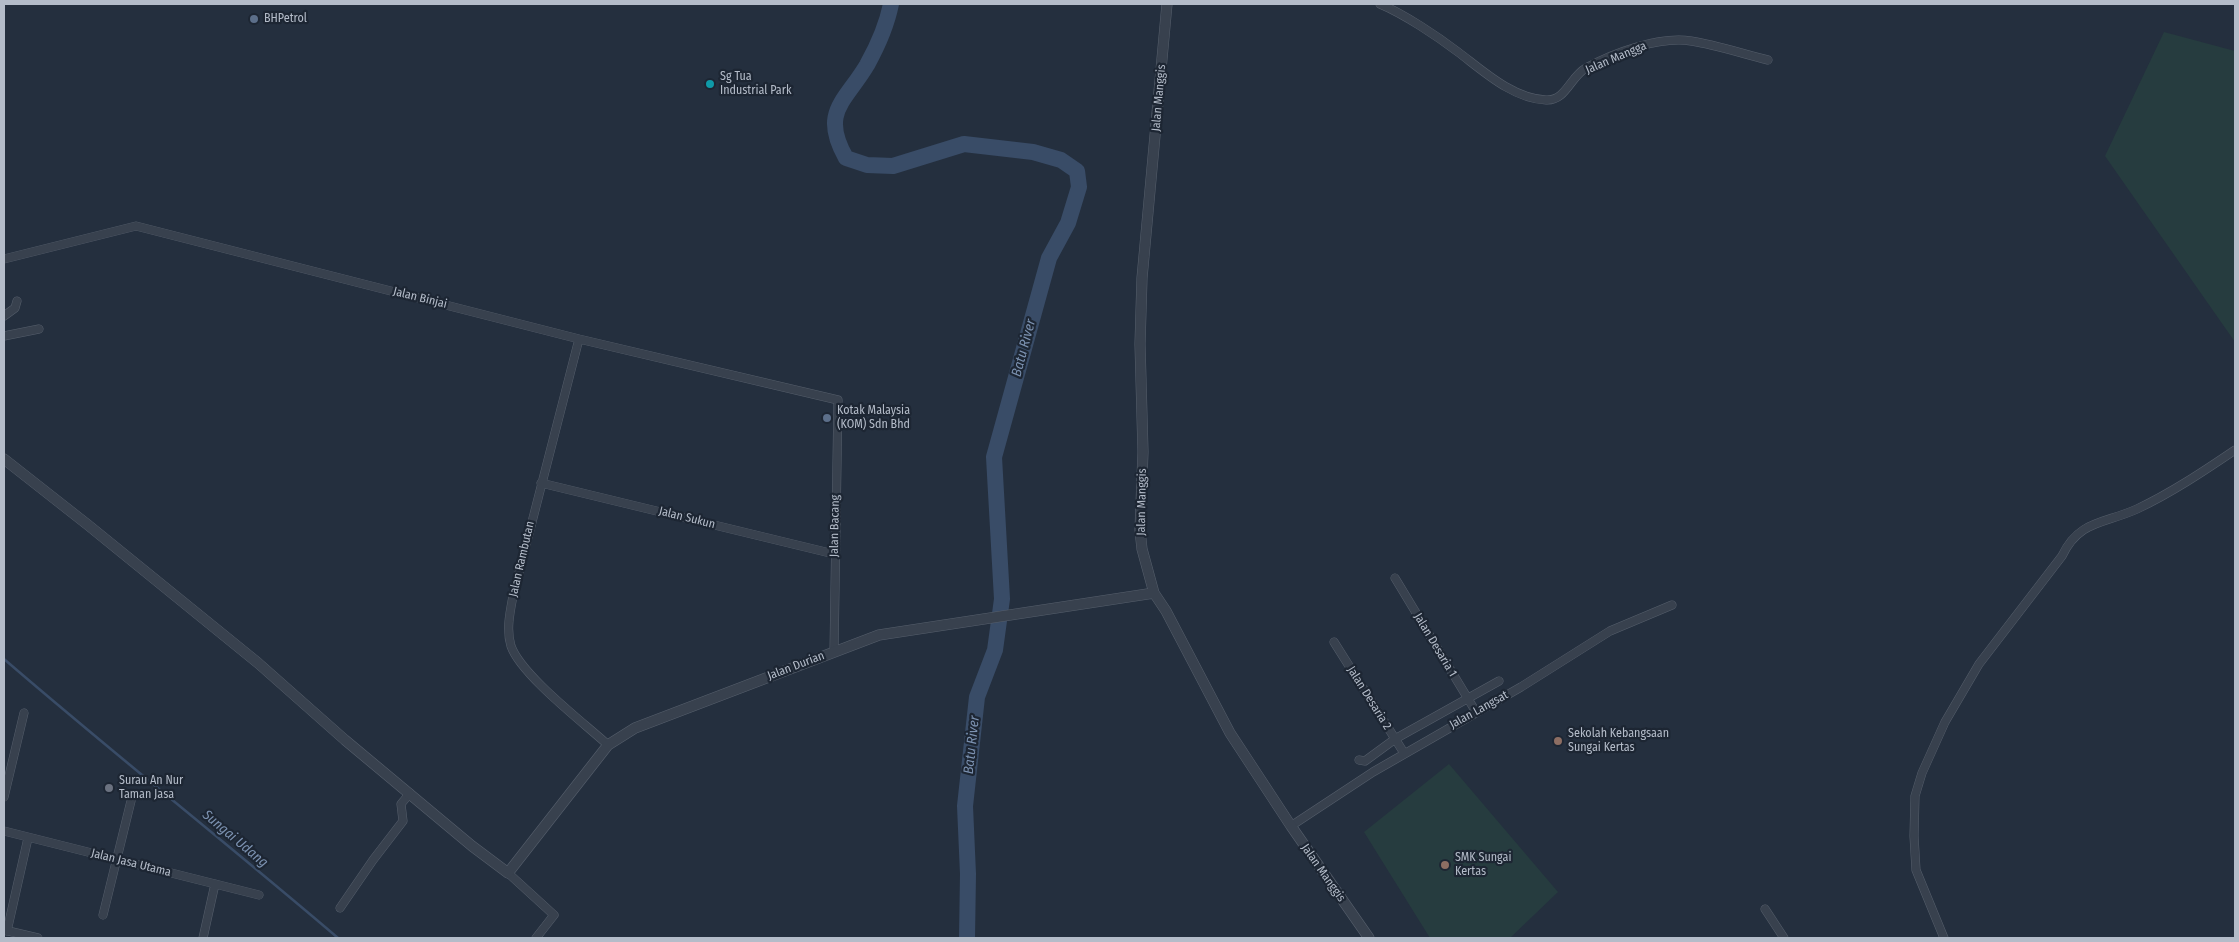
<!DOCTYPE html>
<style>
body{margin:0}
#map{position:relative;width:2239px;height:942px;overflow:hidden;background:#242f3e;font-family:"Fira Sans Condensed",sans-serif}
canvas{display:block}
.frame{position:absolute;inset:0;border:5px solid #b4bcc9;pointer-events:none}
</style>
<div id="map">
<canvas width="2239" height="942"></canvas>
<div class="frame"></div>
</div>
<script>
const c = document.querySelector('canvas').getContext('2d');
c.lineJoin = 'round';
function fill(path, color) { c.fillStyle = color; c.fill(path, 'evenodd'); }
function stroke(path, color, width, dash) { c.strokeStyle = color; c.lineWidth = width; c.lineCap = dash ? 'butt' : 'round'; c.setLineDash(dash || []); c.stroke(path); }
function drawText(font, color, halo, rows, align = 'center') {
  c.font = font + ' "Fira Sans Condensed",sans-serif'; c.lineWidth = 4.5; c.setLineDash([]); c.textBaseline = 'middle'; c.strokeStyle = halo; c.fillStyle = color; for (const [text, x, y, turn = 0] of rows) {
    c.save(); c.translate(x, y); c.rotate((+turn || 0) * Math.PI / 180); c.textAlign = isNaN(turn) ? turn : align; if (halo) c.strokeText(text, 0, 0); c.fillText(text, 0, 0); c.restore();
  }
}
const green = new Path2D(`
 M2164 32 2235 51V342L2105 156Z
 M1449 764 1558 892 1510 938H1430L1364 832Z`);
const stream = new Path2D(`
 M4 659C114 754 228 844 338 938`);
const river = new Path2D(`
 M891 4C887 24 877 47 867 65 845 102 820 112 846 158L867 165 893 166 964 144 1033 152 1061 160 1077 171 1079 187 1068 223 1049 258 994 457 1002 599 995 650 977 697 965 806 968 874 967 938`);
const minor = new Path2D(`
 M1380 4C1404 14 1437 36 1458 52 1482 70 1513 99 1546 100 1566 101 1570 77 1586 68 1613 53 1659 36 1691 41 1717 45 1743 54 1768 60
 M4 259 136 226 579 339 838 400 834 652
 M4 316 15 308 17 301
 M4 336 39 329
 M579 339 513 596C510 612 506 630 511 646 521 675 584 723 608 745
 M541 483 834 554
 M1395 578 1476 712
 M1334 642 1404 753
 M1359 760 1365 761 1395 739 1499 681
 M4 797 24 713
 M1291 826 1373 772 1521 687 1610 631 1672 605
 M4 831 259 895
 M508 873 554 915 536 938
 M340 908 373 860 403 821 401 804 410 793
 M1765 909 1784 938
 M103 915 131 801
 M4 930 38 938
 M7 931 28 838
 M203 938 215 884
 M1944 938 1916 870 1914 836 1915 796 1922 773 1945 722 1979 664 2062 556C2079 520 2104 524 2137 509 2171 493 2204 471 2235 450`);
const tertiary = new Path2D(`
 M1167 4 1142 278 1140 344 1143 452 1140 530 1142 549 1154 593 1166 611 1230 733 1291 826 1369 938
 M4 459 88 525 258 663 345 740 472 846 508 873 608 745 635 728 879 635 1154 593`);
const markers = [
 [254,19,5,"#5c6f8a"],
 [710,84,5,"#0f9aa8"],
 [827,418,5,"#5c6f8a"],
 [1558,741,5,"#8d6e63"],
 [109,788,5,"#6b7280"],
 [1445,865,5,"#8d6e63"]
];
const poiNames = [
 ["BHPetrol",264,19],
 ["Sg Tua",720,77],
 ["Industrial Park",720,91],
 ["Kotak Malaysia",837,411],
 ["(KOM) Sdn Bhd",837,425],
 ["Sekolah Kebangsaan",1568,734],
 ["Sungai Kertas",1568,748],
 ["Surau An Nur",119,781],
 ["Taman Jasa",119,795],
 ["SMK Sungai",1455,858],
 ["Kertas",1455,872]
];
const streetNames = [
 ["Jalan Mangga",1616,58,-23],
 ["Jalan Manggis",1159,98,-85],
 ["Jalan Binjai",420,298,14],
 ["Jalan Manggis",1142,502,-89],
 ["Jalan Sukun",687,518,14],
 ["Jalan Bacang",835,526,-89],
 ["Jalan Rambutan",522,559,-77],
 ["Jalan Desaria 1",1435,645,59],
 ["Jalan Durian",796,666,-21],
 ["Jalan Desaria 2",1369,698,58],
 ["Jalan Langsat",1479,710,-29],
 ["Jalan Jasa Utama",131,863,14],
 ["Jalan Manggis",1323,873,55]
];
const waterNames = [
 ["Batu River",1024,348,-75],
 ["Batu River",972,745,-84],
 ["Sungai Udang",235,839,40]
];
fill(green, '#263c3f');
stroke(stream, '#394c67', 2.5);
stroke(river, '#394c67', 16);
stroke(minor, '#565f6c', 9);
stroke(tertiary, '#565f6c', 11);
stroke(minor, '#38414e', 8);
stroke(tertiary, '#38414e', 10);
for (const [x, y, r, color] of markers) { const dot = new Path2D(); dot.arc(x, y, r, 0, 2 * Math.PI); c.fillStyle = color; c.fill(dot); stroke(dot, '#1d2633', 2); }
drawText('12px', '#b4bcc9', '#1d2633', poiNames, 'left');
drawText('12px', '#b4bcc9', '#1d2633', streetNames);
drawText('italic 14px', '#7c92b1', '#1d2633', waterNames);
</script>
